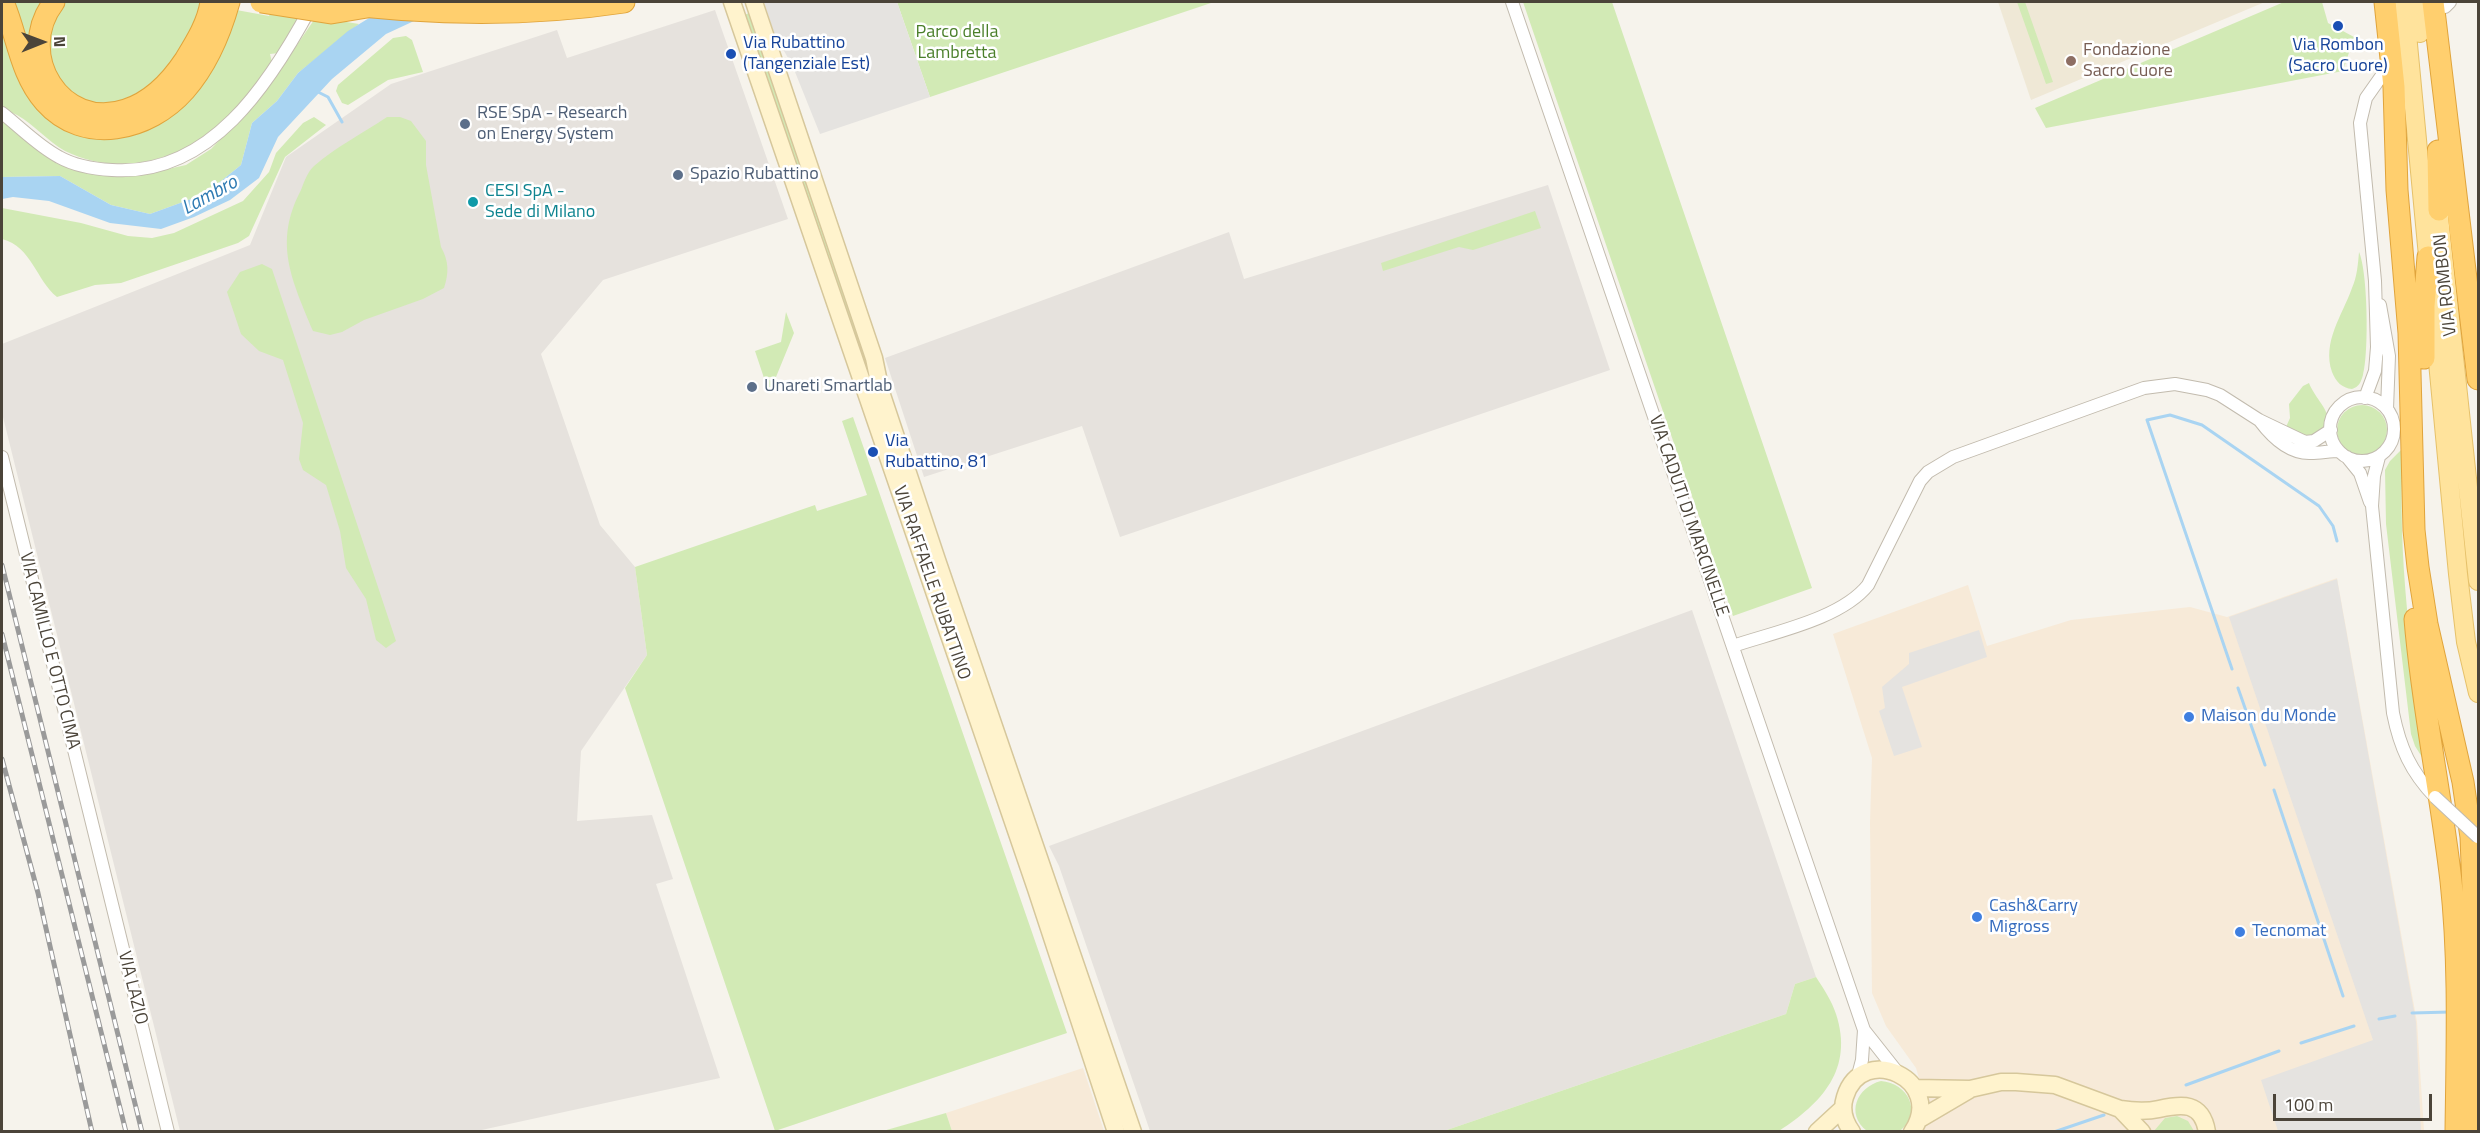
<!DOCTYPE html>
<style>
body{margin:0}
#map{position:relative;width:2480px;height:1133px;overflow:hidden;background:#f6f3ec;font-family:"Titillium Web",sans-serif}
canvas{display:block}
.frame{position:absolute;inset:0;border:3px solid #4b4439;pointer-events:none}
.north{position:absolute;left:12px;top:12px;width:60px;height:60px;-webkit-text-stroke:4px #fff;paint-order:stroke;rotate:89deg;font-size:16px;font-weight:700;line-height:24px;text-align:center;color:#4b4439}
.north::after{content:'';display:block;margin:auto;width:21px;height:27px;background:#4b4439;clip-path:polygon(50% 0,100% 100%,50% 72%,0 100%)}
.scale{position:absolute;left:2273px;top:1094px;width:159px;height:27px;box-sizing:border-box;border:3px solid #4b4439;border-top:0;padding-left:8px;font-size:18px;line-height:21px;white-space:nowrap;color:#4b4439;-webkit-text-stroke:4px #fff;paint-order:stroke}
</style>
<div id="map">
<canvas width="2480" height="1133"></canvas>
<div class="frame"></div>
<div class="north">N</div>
<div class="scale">100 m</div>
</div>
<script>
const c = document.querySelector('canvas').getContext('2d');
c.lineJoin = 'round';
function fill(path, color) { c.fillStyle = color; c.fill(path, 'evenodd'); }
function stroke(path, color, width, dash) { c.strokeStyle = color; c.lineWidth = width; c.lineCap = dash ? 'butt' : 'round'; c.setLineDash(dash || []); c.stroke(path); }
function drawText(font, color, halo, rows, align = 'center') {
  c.font = font + ' "Titillium Web",sans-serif'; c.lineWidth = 5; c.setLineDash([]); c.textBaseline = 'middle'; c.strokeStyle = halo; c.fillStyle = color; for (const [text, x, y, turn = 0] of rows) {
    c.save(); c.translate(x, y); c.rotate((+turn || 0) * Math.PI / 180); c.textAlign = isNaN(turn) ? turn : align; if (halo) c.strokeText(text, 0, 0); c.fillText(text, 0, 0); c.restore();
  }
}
const commercial = new Path2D(`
 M2337 578 2417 1022 2424 1131H1918L1926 1102 1916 1068 1886 1026 1872 993 1870 823 1872 758 1833 634 1968 585 1987 646 2071 620 2190 607 2227 617Z
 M1083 1068 1104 1131H952L946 1113Z`);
const industrial = new Path2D(`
 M715 10 788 219 603 280 541 354 600 525 635 567 647 655 581 751 577 821 652 815 673 879 656 884 720 1078 477 1131H180L2 413V344L250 245 286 157 391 84 557 30 567 58Z
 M1548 185 1610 370 1120 537 1082 426 924 477 885 358 1229 232 1244 279Z
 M1692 610 1816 977 1795 984 1786 1014 1444 1131H1150L1059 866 1049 846Z`);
const education = new Path2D(`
 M1998 2H2265L2031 100Z`);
const green = new Path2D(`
 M9 2H45C35 14 30 32 30 49 30 71 41 91 58 104 71 115 88 120 105 119 163 118 200 53 215 4L222 5C203 60 165 131 96 123 77 121 57 110 45 95 25 68 22 32 9 2Z
 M59 2H202L193 37 144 97 93 108 49 79V16Z
 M897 2H1214L930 97Z
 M1523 2H1612L1812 588 1733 616Z
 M2017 2H2025L2053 82 2046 84Z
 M2284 2H2322L2328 23 2354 37 2343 71 2046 128 2035 108Z
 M231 9 269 16 271 11 301 16 279 53 270 54 272 62C257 84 241 109 220 126 176 161 118 177 65 151 47 141 35 125 17 115 13 113 7 111 2 108V12L23 78 102 135Z
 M749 13 1129 1131H1123L744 15Z
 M316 17 359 24 298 73 277 101 252 123 241 165 205 194 150 214 111 205 60 176 2 177V117L96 174 118 177 141 175 186 165 211 149 262 96Z
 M406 36 412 40 423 72 388 80 348 105 342 103 336 91 338 85 393 38Z
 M314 117 326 125 285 157 249 236 238 243 121 283 95 285 57 297C36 280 32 247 2 239V208L81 223 128 236 152 238 174 233 243 201 269 172 276 153 303 123Z
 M387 117H400L411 121 426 141V165L441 247C449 261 449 273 444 288L423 299 364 320 342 332 330 335 313 331C292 280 273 243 301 190 304 182 308 171 314 166 336 147 363 133 387 117Z
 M1535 211 1541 228 1473 250 1459 247 1383 271 1381 263Z
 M2359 252C2368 272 2369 354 2363 375 2361 382 2359 387 2352 389 2342 388 2336 382 2332 372 2322 342 2342 316 2352 288 2357 277 2358 264 2359 252Z
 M262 264 272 269 396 641 386 648 376 640 366 599 346 568 340 531 326 485 303 470 299 459 303 423 283 360 259 351 241 334 227 292 240 272Z
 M786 312 794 333 776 377H769V380L774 381 769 393 755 351 781 342Z
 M2309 383C2318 406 2348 422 2306 438L2286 427 2290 418 2289 404 2303 386Z
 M2337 430a25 25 0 1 1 50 0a25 25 0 1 1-50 0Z
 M853 417 1067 1033 775 1131 625 688 647 655 635 567 815 505 817 511 867 495 842 421Z
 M2403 448C2397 556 2411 664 2430 770L2415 746 2411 734 2386 524 2385 470 2390 461Z
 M1816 977C1823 988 1832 1001 1836 1014 1854 1069 1822 1103 1779 1131H1444L1786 1014 1795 984Z
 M1881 1081C1908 1083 1923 1112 1900 1131H1867C1845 1114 1857 1087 1881 1081Z
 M946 1113 952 1131H883Z
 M2177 1116 2188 1121 2194 1131H2154L2165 1118Z`);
const parking = new Path2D(`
 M764 2H897L930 97 820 134 793 67 774 33Z
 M2337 579 2416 1022 2421 1131H2278L2261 1080 2373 1040 2229 617Z
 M1979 630 1987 657 1902 687 1922 747 1894 756 1879 711 1885 708 1882 687 1909 664V653Z`);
const water = new Path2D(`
 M395 2H455L386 34 332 79 278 137 259 178 230 200 194 217 161 229 110 223 49 201 13 197 2 199V177L60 176 111 205 150 214 205 194 241 165 252 123 277 101 298 73 348 31Z`);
const stream = new Path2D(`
 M318 92 328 97 342 122
 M2232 669 2147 420 2170 415 2202 425 2319 506 2333 526 2337 541
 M2238 688 2265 765
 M2274 790 2343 996
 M2412 1013 2450 1012
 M2379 1019 2395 1016
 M2301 1043 2354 1026
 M2186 1085 2279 1051
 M2054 1132 2104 1115`);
const street = new Path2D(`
 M1512 2 1864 1030 1898 1073
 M2445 7 2450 2
 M2 113C20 127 38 146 59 157 75 166 94 169 112 170 210 177 270 83 311 7
 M2380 305 2389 356 2387 409
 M2330 429a32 32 0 1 1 64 0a32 32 0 1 1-64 0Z
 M2365 398 2375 371 2377 347 2375 281 2360 123 2366 98 2385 71
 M2260 421C2272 437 2289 454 2311 453 2320 453 2330 451 2339 451
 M2 457 168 1132
 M2347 457 2360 473 2370 502
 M2379 457 2374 476 2372 506 2393 713C2400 748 2411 772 2435 797
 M1733 646C1774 632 1841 619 1868 585L1920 481 1928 472 1953 457 2144 388 2175 384 2207 390 2220 395 2259 420 2305 442 2314 441 2331 430
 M1857 1079 1862 1060 1864 1030`);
const secondary = new Path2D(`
 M732 2 1036 889 1116 1132
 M754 2 874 358 881 392 937 560 1133 1132
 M1915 1088 1970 1089 2001 1082H2016L2055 1085 2120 1109 2142 1132
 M2120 1109C2133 1111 2146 1112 2159 1109 2181 1104 2202 1101 2207 1132
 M1918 1120 1969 1090
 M1817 1132 1843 1108
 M1852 1132C1844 1121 1841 1109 1845 1097 1862 1041 1947 1080 1912 1132`);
const primary = new Path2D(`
 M2404 2 2458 574 2466 642 2478 693
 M2417 2 2420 33
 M2437 198 2478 581`);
const highway = new Path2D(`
 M3 2C17 34 20 74 45 102 84 146 149 131 185 90 207 65 220 34 229 2
 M54 2C14 54 61 132 126 110 151 102 171 81 185 60 196 42 208 23 211 2
 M329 2C427 15 525 17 624 2
 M2385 2 2394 87 2397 190 2409 333 2414 530 2418 567 2427 624 2463 782 2471 837 2478 1021 2475 1132
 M2433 2 2478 379
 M2438 151 2439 210
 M2424 358V306L2428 257
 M2415 619C2422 707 2441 793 2451 881 2460 964 2457 1048 2456 1132`);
const rail = new Path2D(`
 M2 565 142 1132
 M2 634 126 1132
 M2 759 38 893 92 1132`);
const streetBridge = new Path2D(`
 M2435 797 2478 837`);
const highwayBridge = new Path2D(`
 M261 2 331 13 367 7`);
const markers = [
 [2338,26,6,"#1a4fb4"],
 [731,54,6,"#1a4fb4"],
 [2071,61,6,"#8d6e63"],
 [465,124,6,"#5c6f8a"],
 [678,175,6,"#5c6f8a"],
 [473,202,6,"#0f9aa8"],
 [752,387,6,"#5c6f8a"],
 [873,452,6,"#1a4fb4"],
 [2189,717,6,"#3f7fe0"],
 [1977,917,6,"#3f7fe0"],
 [2240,932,6,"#3f7fe0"]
];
const parkNames = [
 ["Parco della",957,33],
 ["Lambretta",957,54]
];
const transitNames = [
 ["Via Rubattino",743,44],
 ["(Tangenziale Est)",743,65],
 ["Via Rombon",2338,46,"center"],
 ["(Sacro Cuore)",2338,67,"center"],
 ["Via",885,442],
 ["Rubattino, 81",885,463]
];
const educationNames = [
 ["Fondazione",2083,51],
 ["Sacro Cuore",2083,72]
];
const serviceNames = [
 ["RSE SpA - Research",477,114],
 ["on Energy System",477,135],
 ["Spazio Rubattino",690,175],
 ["Unareti Smartlab",764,387]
];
const cultureNames = [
 ["CESI SpA -",485,192],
 ["Sede di Milano",485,213]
];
const streetNames = [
 ["VIA ROMBON",2446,285,-96],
 ["VIA CADUTI DI MARCINELLE",1688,516,71],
 ["VIA RAFFAELE RUBATTINO",931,583,71],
 ["VIA CAMILLO E OTTO CIMA",49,651,76],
 ["VIA LAZIO",132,988,76]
];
const shopNames = [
 ["Maison du Monde",2201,717],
 ["Cash&Carry",1989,907],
 ["Migross",1989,928],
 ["Tecnomat",2252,932]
];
const waterNames = [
 ["Lambro",210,196,-29]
];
fill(commercial, '#f7ead8');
fill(industrial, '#e6e2dd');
fill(education, '#efe8d6');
fill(green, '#d2eab5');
fill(parking, '#e5e3e0');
fill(water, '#a9d4f2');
stroke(stream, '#a9d4f2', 3);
stroke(street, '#c2bbae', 14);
stroke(secondary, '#d6c79b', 19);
stroke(primary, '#e6c16a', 20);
stroke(highway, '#e0a43c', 23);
stroke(street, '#fff', 12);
stroke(secondary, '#fff3cd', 16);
stroke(primary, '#ffe39c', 18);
stroke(highway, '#ffcf6e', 21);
stroke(rail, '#9a9a9a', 5);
stroke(rail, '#fff', 3, [9]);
stroke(streetBridge, '#c2bbae', 14, []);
stroke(highwayBridge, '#e0a43c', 23, []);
stroke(streetBridge, '#fff', 12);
stroke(highwayBridge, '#ffcf6e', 21);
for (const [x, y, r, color] of markers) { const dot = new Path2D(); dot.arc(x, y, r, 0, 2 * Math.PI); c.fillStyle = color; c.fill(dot); stroke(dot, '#fff', 2); }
drawText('18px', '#4a7f2a', '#fff', parkNames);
drawText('18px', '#164399', '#fff', transitNames, 'left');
drawText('18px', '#785e54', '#fff', educationNames, 'left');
drawText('18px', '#4e5e75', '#fff', serviceNames, 'left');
drawText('18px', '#0d838f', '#fff', cultureNames, 'left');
drawText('18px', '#4b4439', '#fff', streetNames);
drawText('18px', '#366cbe', '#fff', shopNames, 'left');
drawText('italic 20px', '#2e7ab2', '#fff', waterNames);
</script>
